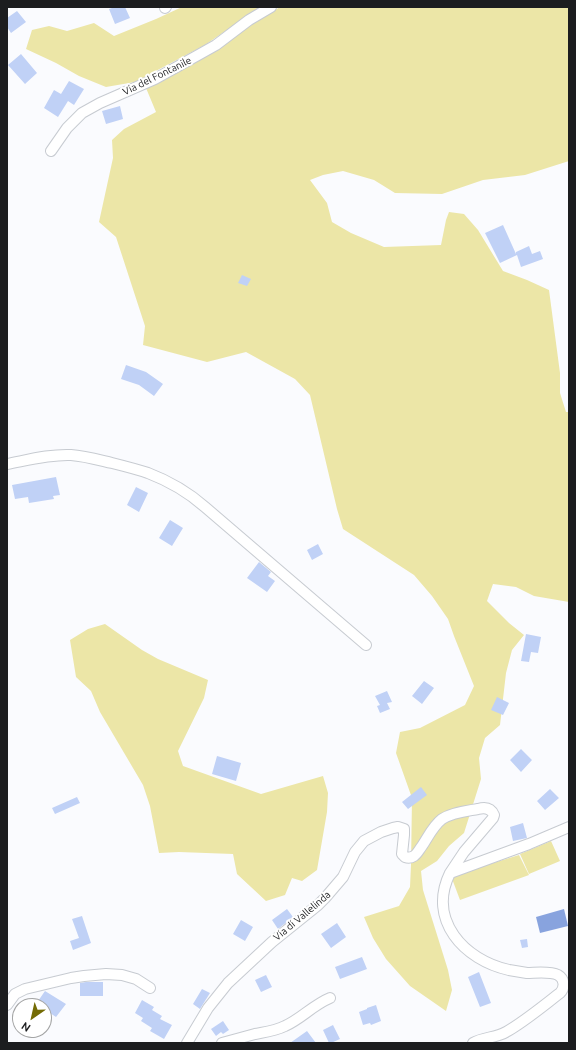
<!DOCTYPE html>
<style>
body{margin:0}
#map{position:relative;width:576px;height:1050px;overflow:hidden;background:#fafbfe;font-family:Ubuntu,sans-serif}
canvas{display:block}
.frame{position:absolute;inset:0;border:8px solid #1c1d1f;pointer-events:none}
.north{position:absolute;left:12px;top:998px;width:40px;height:40px;box-sizing:border-box;background:#fff;border:1px solid #a4a5a5;border-radius:50%;rotate:214deg;font-size:11px;font-weight:700;line-height:16px;text-align:center;color:#1c1d1f}
.north::after{content:'';display:block;margin:auto;width:14px;height:18px;background:#746b05;clip-path:polygon(50% 0,100% 100%,50% 72%,0 100%)}
</style>
<div id="map">
<canvas width="576" height="1050"></canvas>
<div class="frame"></div>
<div class="north">N</div>
</div>
<script>
const c = document.querySelector('canvas').getContext('2d');
c.lineJoin = 'round';
function fill(path, color) { c.fillStyle = color; c.fill(path, 'evenodd'); }
function stroke(path, color, width, dash) { c.strokeStyle = color; c.lineWidth = width; c.lineCap = dash ? 'butt' : 'round'; c.setLineDash(dash || []); c.stroke(path); }
function drawText(font, color, halo, rows, align = 'center') {
  c.font = font + ' Ubuntu,sans-serif'; c.lineWidth = 4; c.setLineDash([]); c.textBaseline = 'middle'; c.strokeStyle = halo; c.fillStyle = color; for (const [text, x, y, turn = 0] of rows) {
    c.save(); c.translate(x, y); c.rotate((+turn || 0) * Math.PI / 180); c.textAlign = isNaN(turn) ? turn : align; if (halo) c.strokeText(text, 0, 0); c.fillText(text, 0, 0); c.restore();
  }
}
const green = new Path2D(`
 M182 7H263L250 14 205 45 135 82 106 87 79 76 56 63 26 49 32 30 49 26 67 31 94 23 114 36 156 19Z
 M280 7H569V161L525 175 483 180 442 194 395 193 374 180 343 171 323 175 310 180 327 203 332 222 351 233 384 247 441 245 446 220 449 212 464 214 478 230 503 271 527 280 549 290 560 373V393L566 412H569V602L534 596 516 587 493 584 487 601 509 623 524 635 512 650 506 673 500 725 485 738 479 758 481 779 464 833 449 846 437 861 421 871 423 890 448 970 452 990 446 1011 410 986 386 959 373 938 364 917 399 906 410 887 411 865 412 798 396 753 400 732 420 728 465 705 474 686 454 636 448 619 432 596 414 575 343 529 337 509 310 395 295 379 246 352 207 362 143 345 145 326 116 237 99 222 113 158 112 140 124 129 156 112 146 88Z
 M105 624 142 650 158 659 208 680 204 698 178 751 183 766 261 794 323 776 328 793 327 812 317 870 302 881 292 878 285 895 266 901 237 874 233 854 179 852 159 853 150 806 143 785 100 712 91 691 76 677 70 640 88 629Z
 M551 841 560 861 529 874 520 854Z
 M519 855 529 875 460 900 451 876Z`);
const water = new Path2D(`
 M564 909 568 926 540 933 536 917Z`);
const building = new Path2D(`
 M115 7H125L130 18 115 24 109 9Z
 M17 11 26 22 11 33 7 27V18Z
 M21 54 37 73 25 84 8 65Z
 M69 81 84 89 74 105 68 101 58 117 44 108 54 90 61 94Z
 M120 106 123 119 106 124 102 111Z
 M503 225 516 254V252L529 246 532 254 540 251 543 259 521 267 517 255 500 263 485 233Z
 M242 275 251 279 247 286 238 283Z
 M126 365 146 372 163 384 154 396 139 385 121 379Z
 M56 477 60 495 53 496 54 499 29 503 28 497 15 499 12 485Z
 M136 487 148 493 139 512 127 505Z
 M170 520 183 528 172 546 159 538Z
 M318 544 323 554 312 560 307 550Z
 M259 562 271 572 268 576 275 581 267 592 247 578Z
 M526 634 541 637 538 653 531 652 529 662 521 661Z
 M424 681 434 688 422 704 412 696Z
 M387 691 392 702 387 703 390 709 380 713 377 706 380 705 375 696Z
 M497 697 509 703 503 715 491 710Z
 M521 749 532 760 521 772 510 760Z
 M217 756 241 763 236 781 212 774Z
 M421 787 427 795 408 809 402 802Z
 M550 789 559 798 545 810 537 801Z
 M77 797 80 803 55 814 52 808Z
 M523 823 527 838 513 841 510 827Z
 M287 909 293 917 278 929 272 920Z
 M82 916 91 943 73 950 70 941 79 938 72 919Z
 M241 920 253 927 245 941 233 934Z
 M337 923 346 937 331 948 321 934Z
 M527 939 528 947 522 948 520 940Z
 M362 957 367 969 340 979 335 967Z
 M479 972 491 1003 480 1007 468 977Z
 M266 975 272 987 261 992 255 980Z
 M86 982H103V996H80V983Z
 M202 989 210 993 200 1009 193 1004Z
 M45 991 66 1004 56 1017 44 1009V1006H40L36 1004Z
 M142 1000 154 1007 152 1010 162 1016 160 1019 172 1025 164 1039 150 1031 152 1028 141 1021 143 1018 135 1013Z
 M376 1005 381 1021 371 1025 370 1023 363 1025 359 1012 367 1009V1008Z
 M223 1021 229 1030 223 1034 221 1032 216 1036 211 1029Z
 M333 1025 340 1039 331 1043H329L323 1030Z
 M307 1031 316 1043H290Z`);
const street = new Path2D(`
 M165 8 166 7
 M51 151 67 128 82 113 100 103 155 79 200 54 216 45 249 20 271 7
 M7 464C28 460 50 454 71 455 85 456 99 460 112 463 124 466 136 469 148 473 169 481 188 492 205 507L366 645
 M450 873C427 920 464 960 509 970 515 971 521 972 527 973 535 973 550 971 558 975 565 979 565 988 560 993 543 1006 524 1022 506 1032 496 1038 483 1037 473 1043
 M7 1005 15 994 25 989 71 978 84 976 106 974 122 975 136 979 150 988
 M187 1043 208 1008 228 983 272 942 318 905 325 898 343 877 355 852 364 841 381 832 393 828 398 827 404 829V835L402 854 405 857C408 858 411 858 414 856 417 854 419 850 422 846 428 837 433 826 442 819 453 812 467 811 478 809 485 807 491 808 494 815L493 818 464 852 450 873 529 844 569 827
 M222 1043C233 1040 244 1037 255 1034 265 1032 275 1031 285 1026 301 1019 313 1005 330 998`);
const streetNames = [
 ["Via del Fontanile",157,76,-26],
 ["Via di Vallelinda",302,916,-40]
];
fill(green, '#ece6a7');
fill(water, '#88a3de');
fill(building, '#c0d1f6');
stroke(street, '#c7cbd1', 12);
stroke(street, '#fff', 10);
drawText('10px', '#1c1d1f', '#fff', streetNames);
</script>
